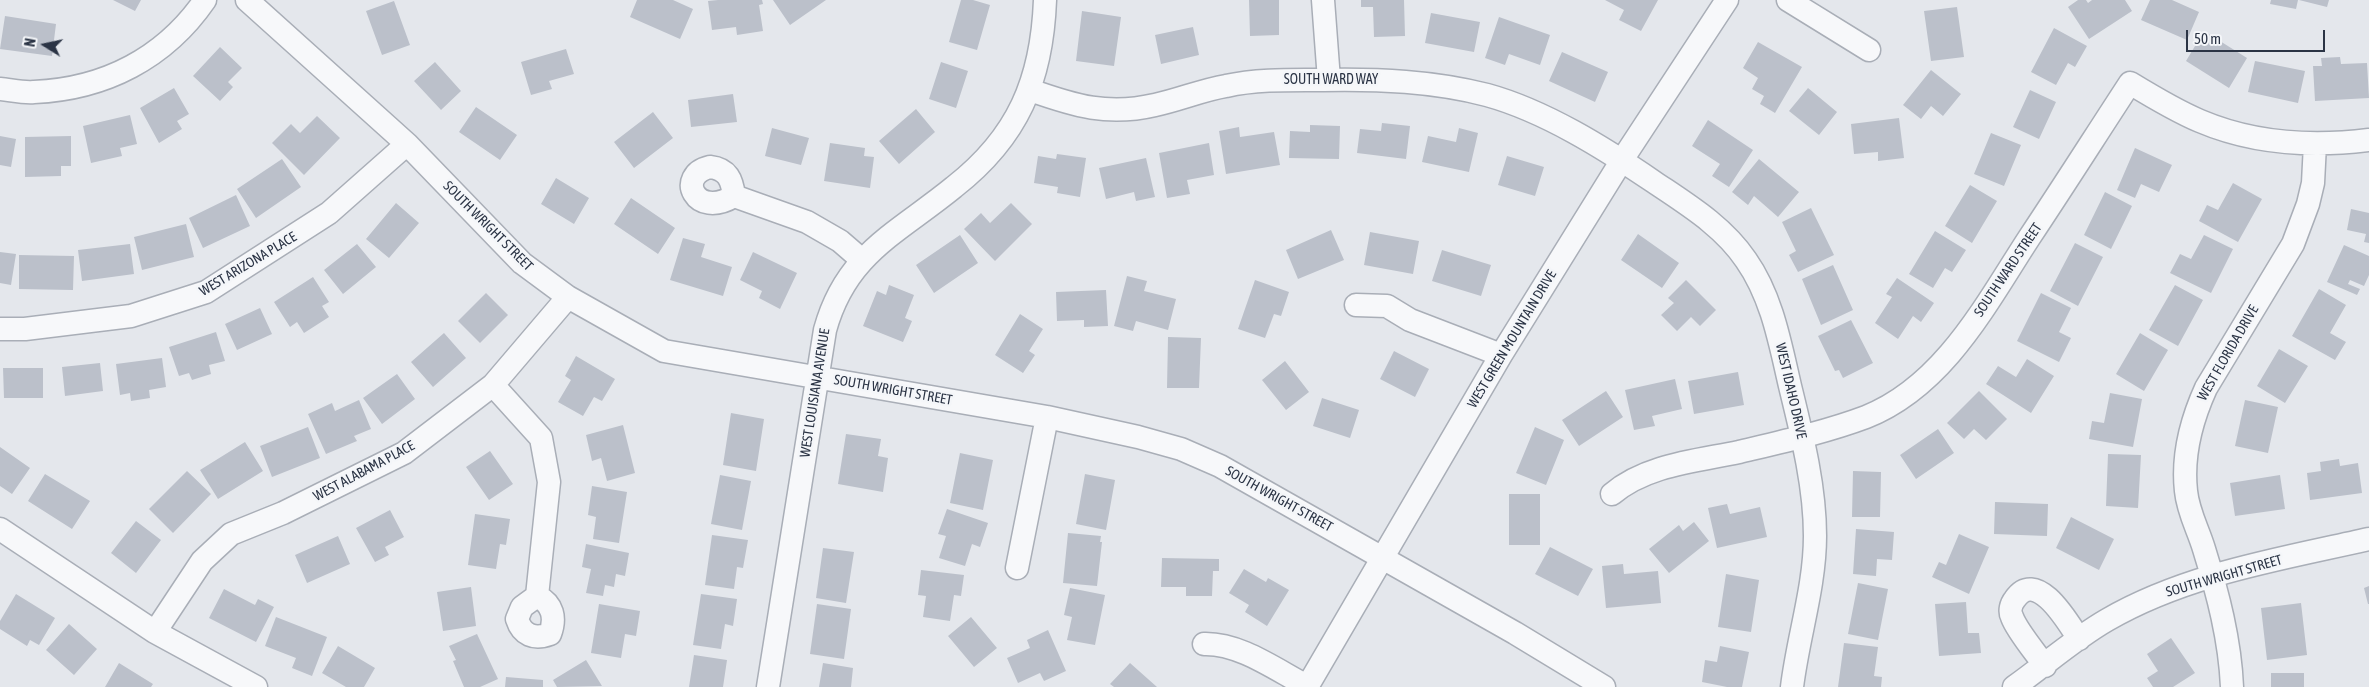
<!DOCTYPE html>
<style>
body{margin:0}
#map{position:relative;width:2369px;height:687px;overflow:hidden;background:#e4e7ec;font-family:"Asap Condensed",sans-serif}
canvas{display:block}
.north{position:absolute;left:20px;top:20px;width:50px;height:50px;-webkit-text-stroke:4px #f4f6f9;paint-order:stroke;rotate:280deg;font-size:14px;font-weight:700;line-height:20px;text-align:center;color:#2b3445}
.north::after{content:'';display:block;margin:auto;width:18px;height:22px;background:#2b3445;clip-path:polygon(50% 0,100% 100%,50% 72%,0 100%)}
.scale{position:absolute;left:2186px;top:30px;width:139px;height:22px;box-sizing:border-box;border:2px solid #2b3445;border-top:0;padding-left:6px;font-size:15px;line-height:18px;white-space:nowrap;color:#2b3445;-webkit-text-stroke:4px #f4f6f9;paint-order:stroke}
</style>
<div id="map">
<canvas width="2369" height="687"></canvas>
<div class="north">N</div>
<div class="scale">50 m</div>
</div>
<script>
const c = document.querySelector('canvas').getContext('2d');
c.lineJoin = 'round';
function fill(path, color) { c.fillStyle = color; c.fill(path, 'evenodd'); }
function stroke(path, color, width, dash) { c.strokeStyle = color; c.lineWidth = width; c.lineCap = dash ? 'butt' : 'round'; c.setLineDash(dash || []); c.stroke(path); }
function drawText(font, color, halo, rows, align = 'center') {
  c.font = font + ' "Asap Condensed",sans-serif'; c.lineWidth = 5; c.setLineDash([]); c.textBaseline = 'middle'; c.strokeStyle = halo; c.fillStyle = color; for (const [text, x, y, turn = 0] of rows) {
    c.save(); c.translate(x, y); c.rotate((+turn || 0) * Math.PI / 180); c.textAlign = isNaN(turn) ? turn : align; if (halo) c.strokeText(text, 0, 0); c.fillText(text, 0, 0); c.restore();
  }
}
const building = new Path2D(`
 M113 0H141L135 11Z
 M637 0H673L693 9 680 39 630 17Z
 M718 0H762L763 4 759 5 763 31 737 35 736 27 712 30 708 1Z
 M773 0H826L790 25Z
 M961 0H973L990 5 977 50 949 42Z
 M1249 0H1279V35L1250 36Z
 M1361 0H1404L1405 36 1374 37 1373 7H1361Z
 M1605 0H1658L1641 31 1619 20 1624 10Z
 M2078 0H2086L2088 3 2092 0H2125L2132 11 2089 39 2068 7Z
 M2150 0H2172L2199 12 2187 40 2141 20Z
 M2271 0H2298L2296 9 2270 4Z
 M2299 0H2329L2327 7Z
 M394 1 410 45 382 55 366 11Z
 M1957 7 1964 57 1931 61 1924 11Z
 M1082 11 1121 17 1114 66 1076 61Z
 M1431 13 1480 22 1474 52 1425 43Z
 M5 16 56 24 52 56 0 49Z
 M1499 17 1550 35 1540 65 1509 54 1505 65 1485 58Z
 M1193 27 1199 55 1161 64 1155 35Z
 M2054 28 2087 46 2075 67 2068 63 2056 85 2031 72Z
 M2204 31 2247 58 2229 88 2186 61Z
 M1758 42 1802 67 1775 113 1760 104 1764 96 1752 89 1758 78 1743 68Z
 M220 47 242 68 228 82 233 87 220 101 193 76Z
 M566 49 574 74 549 81 552 89 531 95 521 62Z
 M1562 52 1608 72 1595 102 1549 81Z
 M2340 57 2341 64 2367 63 2369 98 2315 101 2313 66H2322L2321 58Z
 M2255 61 2305 71 2298 103 2248 92Z
 M435 62 461 91 441 110 414 81Z
 M941 62 968 71 956 108 929 99Z
 M1931 70 1961 94 1943 116 1931 106 1921 119 1903 105Z
 M174 88 189 114 177 121 182 129 159 143 140 108Z
 M1808 88 1837 112 1819 135 1789 111Z
 M2030 90 2056 102 2039 139 2013 127Z
 M733 94 737 122 691 127 688 100Z
 M476 107 517 135 500 160 459 132Z
 M916 109 935 132 899 164 879 141Z
 M653 112 673 138 634 168 614 142Z
 M130 115 137 144 120 148 122 156 91 163 83 126Z
 M317 116 340 138 304 175 272 143 291 124 300 133Z
 M1899 118 1904 158 1878 161V152L1854 154 1851 124Z
 M1708 120 1753 150 1729 187 1712 176 1720 164 1692 146Z
 M1382 123 1410 126 1406 159 1357 153 1360 129 1381 131Z
 M1310 125 1340 126 1339 159 1289 158 1290 131 1310 132Z
 M1239 127 1240 137 1274 132 1280 165 1226 174 1219 131Z
 M772 128 809 138 801 165 765 156Z
 M1459 128 1478 133 1469 172 1422 162 1428 136 1456 142Z
 M1991 133 2021 145 2004 186 1974 174Z
 M0 136 16 139 11 167 0 165Z
 M71 136V166H61V176L25 177V137Z
 M830 143 865 148 864 156 874 157 870 188 824 181Z
 M1209 143 1214 175 1187 180 1190 194 1167 198 1159 153Z
 M2135 148 2172 165 2159 192 2141 184 2135 198 2117 190Z
 M1057 154 1086 158 1080 197 1057 193 1058 187 1034 183 1038 156 1056 159Z
 M1507 156 1544 167 1535 196 1498 185Z
 M1146 158 1155 197 1136 201 1134 192 1106 199 1099 168Z
 M282 159 301 187 256 218 237 189Z
 M1759 159 1799 192 1778 217 1754 196 1748 205 1732 192Z
 M556 178 589 198 574 224 541 204Z
 M2233 183 2262 199 2238 242 2199 221 2207 205 2218 210Z
 M1970 185 1997 201 1972 243 1945 226Z
 M2105 192 2132 206 2111 249 2084 235Z
 M236 195 250 226 203 248 189 218Z
 M631 198 675 228 658 254 614 224Z
 M396 203 419 223 389 258 366 239Z
 M1011 203 1032 224 995 261 964 229 981 213 990 223Z
 M1811 208 1834 255 1798 272 1789 255 1796 251 1782 222Z
 M2351 209 2369 213V243L2364 242 2366 234 2347 230Z
 M186 224 194 257 142 270 134 237Z
 M1331 230 1344 260 1298 279 1286 250Z
 M1935 231 1966 250 1952 272 1945 268 1933 288 1909 274Z
 M1370 232 1419 241 1413 274 1364 265Z
 M1638 234 1679 263 1662 288 1621 260Z
 M960 235 978 263 934 293 916 265Z
 M2204 235 2233 249 2211 293 2170 273 2180 254 2191 259Z
 M683 238 705 244 701 257 732 267 723 296 670 280Z
 M2075 243 2103 257 2078 306 2050 291Z
 M130 244 134 274 82 281 78 250Z
 M357 244 376 267 343 294 324 270Z
 M2344 245 2369 256V275L2364 286 2350 280 2348 284 2360 289 2357 295 2327 282Z
 M1442 250 1491 265 1481 296 1432 281Z
 M0 252 16 254 11 285 0 283Z
 M753 252 797 273 780 309 759 298 762 291 740 280Z
 M19 255 74 256 73 290 19 289Z
 M1833 265 1853 310 1821 325 1802 279Z
 M1127 276 1147 281 1144 291 1176 299 1168 330 1136 321 1133 331 1114 326Z
 M313 277 329 302 322 306 329 317 304 333 297 322 290 327 274 302Z
 M1897 278 1934 303 1921 322 1913 316 1898 339 1875 323 1892 297 1886 294Z
 M1255 280 1289 292 1281 316 1274 314 1265 338 1238 329Z
 M1686 280 1716 310 1700 326 1691 317 1677 331 1661 315 1674 303 1668 298Z
 M889 285 914 295 905 318 912 321 903 342 863 326 877 291 886 295Z
 M2175 285 2203 300 2178 346 2149 330Z
 M2319 289 2346 305 2330 333 2346 342 2335 360 2292 336Z
 M1106 290 1108 326 1084 327V320L1057 321 1056 292Z
 M486 293 508 315 480 343 458 321Z
 M2041 293 2071 308 2059 332 2071 338 2059 362 2017 341Z
 M260 308 272 334 237 350 225 324Z
 M1020 314 1043 329 1029 351 1035 355 1023 373 995 355Z
 M1851 320 1873 363 1843 378 1839 370 1835 371 1818 336Z
 M216 332 225 361 209 365 211 374 192 380 189 373 179 376 169 347Z
 M444 333 466 358 433 387 411 362Z
 M2140 333 2168 350 2144 391 2116 374Z
 M1168 337 1201 338 1199 388H1167Z
 M2279 349 2308 366 2285 403 2257 386Z
 M1394 351 1429 369 1415 397 1380 379Z
 M576 356 615 379 602 401 594 397 583 416 558 402 571 380 565 376Z
 M162 358 166 387 149 390 150 398 131 401 130 393 120 395 116 364Z
 M2027 359 2054 376 2031 413 1986 384 1998 366 2016 377Z
 M1285 361 1309 392 1286 410 1262 380Z
 M100 363 103 391 65 396 62 367Z
 M3 368H43V398H4Z
 M1738 372 1744 405 1694 414 1688 381Z
 M397 374 415 399 382 424 363 398Z
 M1675 379 1682 409 1652 416 1655 426 1634 430 1625 390Z
 M1606 391 1623 417 1579 446 1562 420Z
 M1979 391 2007 419 1986 440 1974 429 1964 439 1947 423Z
 M2110 393 2142 399 2133 447 2089 439 2092 421 2104 423Z
 M1322 398 1359 410 1350 438 1313 426Z
 M359 400 371 429 354 436 357 441 326 454 308 414 332 403 335 411Z
 M2245 400 2278 407 2268 453 2235 446Z
 M731 413 764 419 756 471 723 465Z
 M623 425 635 473 607 481 601 458 592 461 586 435Z
 M308 427 320 458 272 477 260 446Z
 M1535 427 1564 440 1546 485 1516 473Z
 M1938 429 1954 453 1916 479 1900 455Z
 M846 434 881 439 878 456 888 458 883 492 838 484Z
 M245 442 263 471 218 499 200 470Z
 M0 447 30 468 12 494 0 486Z
 M490 451 513 484 489 500 466 467Z
 M960 453 993 460 983 510 950 503Z
 M2108 454 2141 455 2138 508 2106 506Z
 M2339 459 2340 466 2358 463 2362 493 2310 500 2307 473 2321 471 2320 462Z
 M187 471 211 494 173 533 149 509Z
 M1853 471 1881 472 1880 517H1852Z
 M45 474 90 501 72 529 28 501Z
 M1085 474 1115 480 1106 530 1076 524Z
 M720 475 751 481 742 530 711 524Z
 M2280 475 2285 509 2235 516 2230 483Z
 M592 486 627 492 619 543 593 539 596 517 588 515Z
 M1509 494H1540V545H1509Z
 M1995 502 2048 504 2047 536 1994 534Z
 M1727 504 1730 514 1760 507 1767 537 1717 548 1708 508Z
 M947 509 988 523 980 547 972 544 965 566 939 558 946 536 938 534Z
 M390 510 404 537 385 547 389 555 375 562 356 528Z
 M475 514 510 519 506 545 500 544 496 569 468 565Z
 M2071 517 2114 539 2099 570 2056 548Z
 M136 521 161 540 136 573 111 553Z
 M1694 522 1709 541 1669 573 1649 549 1679 525 1683 531Z
 M1856 529 1894 532 1892 560 1877 559 1876 576 1853 574Z
 M1068 533 1101 536 1100 542H1102L1097 586 1063 583Z
 M1959 534 1989 547 1969 594 1932 577 1939 562 1946 565Z
 M712 535 748 540 743 568 737 567 734 589 705 585Z
 M338 536 350 564 307 583 295 555Z
 M586 544 629 553 625 576 616 574 614 587 605 585 603 596 586 593 591 569 582 567Z
 M1550 547 1593 569 1578 596 1535 574Z
 M823 548 854 552 846 603 816 598Z
 M1162 558 1219 559V571H1213L1212 596H1186V587H1161Z
 M1623 564 1624 574 1658 571 1661 603 1606 608 1602 566Z
 M1244 569 1266 582 1268 578 1289 590 1267 626 1245 612 1249 605 1229 593Z
 M921 570 964 575 961 596 954 595 950 621 923 617 926 596 918 595Z
 M1726 574 1759 580 1751 632 1718 627Z
 M1858 583 1888 589 1878 640 1848 634Z
 M2369 586V604H2368L2364 588Z
 M471 587 476 626 443 631 437 592Z
 M1070 588 1105 595 1095 645 1067 640 1072 617 1064 615Z
 M224 589 255 605 258 599 274 607 256 642 209 618Z
 M16 594 55 618 39 645 30 640 27 646 0 629V621Z
 M701 594 737 599 733 626 725 624 721 649 693 645Z
 M1966 602 1968 633H1979L1981 653 1939 656 1935 604Z
 M2301 603 2307 655 2267 660 2261 608Z
 M599 604 640 611 636 636 625 634 621 658 591 653Z
 M817 604 851 609 844 659 810 654Z
 M276 617 327 637 312 676 292 668 296 658 265 646Z
 M971 617 997 648 974 667 948 636Z
 M69 624 97 649 74 675 46 650Z
 M1048 630 1066 671 1044 681 1040 673 1018 683 1007 658 1030 648 1027 640Z
 M477 634 498 679 480 687H464L453 661 456 660 449 646Z
 M2171 638 2195 673 2173 687H2153L2147 678 2158 671 2147 654Z
 M1844 643 1878 647 1874 676 1882 677 1881 687H1838Z
 M338 646 375 668 364 687H346L322 673Z
 M1720 646 1749 652 1742 687H1727L1702 682 1705 660 1717 662Z
 M694 655 727 660 723 687H689Z
 M586 660 602 686 557 687 553 680Z
 M119 663 153 684 151 687H105Z
 M823 663 853 668 851 687H819Z
 M1130 663 1157 687H1114L1110 684Z
 M2271 673H2304V687H2271Z
 M506 677 543 680V687H505Z`);
const minor = new Path2D(`
 M247 0 407 144 522 263 568 297 664 351 1047 417 1138 437 1181 449 1220 466 1515 633 1604 687
 M1323 0 1329 80
 M1788 0 1869 50
 M0 89C11 90 23 93 34 92 105 89 165 58 205 0
 M1030 90C1075 106 1108 116 1155 105 1179 100 1202 90 1226 86 1257 79 1291 80 1323 80 1378 79 1433 81 1487 95 1545 111 1604 148 1654 182 1688 205 1723 226 1746 260 1772 297 1780 343 1790 386 1802 435 1815 486 1815 536 1815 587 1798 637 1792 687
 M710 167C728 169 732 180 734 196 695 220 675 175 710 167Z
 M734 196 807 222 840 241 862 260
 M1356 305 1387 306 1410 320 1501 355
 M0 329H25L131 316 206 292 329 213 407 144
 M493 385 541 438 549 482 537 596 522 607 517 619C522 635 534 640 550 634 556 618 553 604 537 596
 M1612 494C1646 465 1696 461 1739 452 1781 442 1826 432 1866 417 1944 386 1986 304 2029 238 2063 187 2096 135 2130 83 2153 97 2176 111 2200 121 2254 144 2312 147 2369 140
 M0 529 155 632 256 687
 M1017 568 1047 417
 M155 632 202 561 231 534 283 513 404 453 493 385 568 297
 M1204 644C1240 643 1276 670 1307 686
 M2045 666C2036 653 2017 631 2012 617 2009 611 2011 604 2015 599 2037 567 2069 624 2079 639
 M768 687 825 330C846 253 898 233 954 187 1018 137 1042 80 1045 0
 M1307 687 1501 355 1622 160 1727 0
 M2014 687C2045 665 2074 639 2107 620 2186 574 2281 559 2369 539
 M2232 687C2230 640 2218 594 2204 549 2198 529 2188 512 2186 491 2182 455 2191 421 2206 388L2293 244 2308 204 2313 183 2315 144`);
const streetNames = [
 ["SOUTH WARD WAY",1331,80],
 ["SOUTH WRIGHT STREET",488,226,45],
 ["WEST ARIZONA PLACE",248,264,-31],
 ["SOUTH WARD STREET",2008,270,-56],
 ["WEST GREEN MOUNTAIN DRIVE",1512,339,-59],
 ["WEST FLORIDA DRIVE",2228,353,-60],
 ["SOUTH WRIGHT STREET",893,390,10],
 ["WEST IDAHO DRIVE",1791,391,77],
 ["WEST LOUISIANA AVENUE",815,393,-81],
 ["WEST ALABAMA PLACE",364,471,-28],
 ["SOUTH WRIGHT STREET",1279,499,29],
 ["SOUTH WRIGHT STREET",2224,576,-16]
];
fill(building, '#bbc0ca');
stroke(minor, '#a9aeb7', 25);
stroke(minor, '#f7f8fa', 22);
drawText('14px', '#2b3445', '#f4f6f9', streetNames);
</script>
